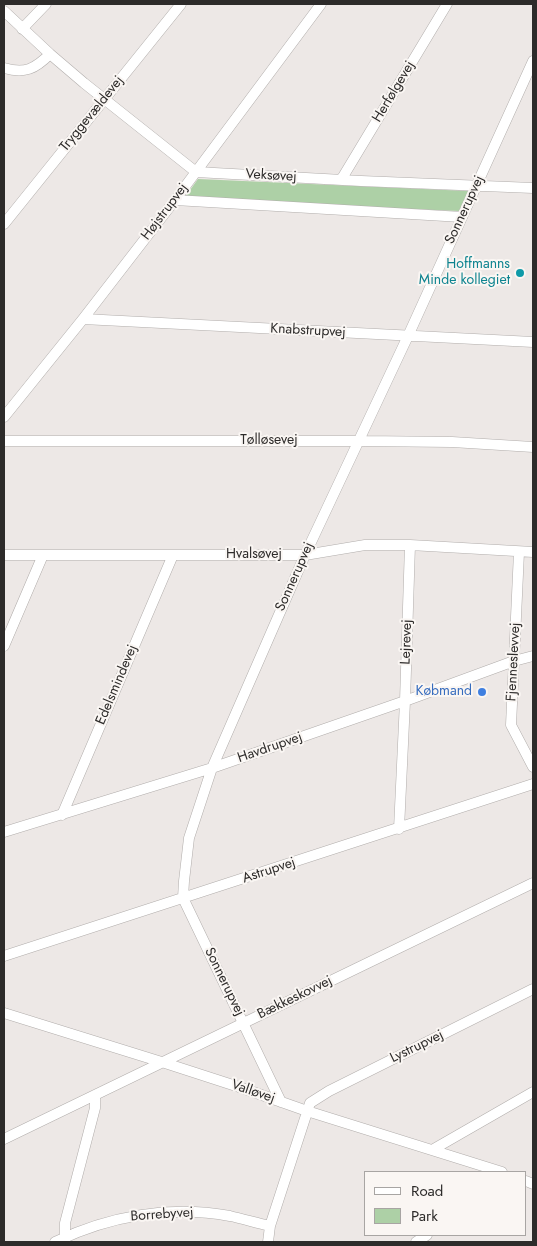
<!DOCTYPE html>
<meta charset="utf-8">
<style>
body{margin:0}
#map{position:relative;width:537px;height:1246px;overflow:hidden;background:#ede8e6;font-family:Jost,sans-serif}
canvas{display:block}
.frame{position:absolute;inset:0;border:5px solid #2d2b2a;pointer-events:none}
.legend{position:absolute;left:364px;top:1171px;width:162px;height:65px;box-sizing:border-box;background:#faf6f3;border:1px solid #a8a5a3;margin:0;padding:6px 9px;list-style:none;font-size:15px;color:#2d2b2a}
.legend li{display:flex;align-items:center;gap:10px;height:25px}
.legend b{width:25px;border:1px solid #a8a5a3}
</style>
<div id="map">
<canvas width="537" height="1246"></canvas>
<div class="frame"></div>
<ul class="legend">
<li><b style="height:6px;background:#fff"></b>Road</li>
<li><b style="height:14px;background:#add0a6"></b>Park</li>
</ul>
</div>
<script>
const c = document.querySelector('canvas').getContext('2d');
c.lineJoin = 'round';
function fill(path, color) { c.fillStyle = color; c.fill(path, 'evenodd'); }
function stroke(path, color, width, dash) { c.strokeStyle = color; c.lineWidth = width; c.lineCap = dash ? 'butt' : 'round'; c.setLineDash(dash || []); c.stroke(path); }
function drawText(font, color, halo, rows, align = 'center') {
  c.font = font + ' Jost,sans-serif'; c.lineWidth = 4; c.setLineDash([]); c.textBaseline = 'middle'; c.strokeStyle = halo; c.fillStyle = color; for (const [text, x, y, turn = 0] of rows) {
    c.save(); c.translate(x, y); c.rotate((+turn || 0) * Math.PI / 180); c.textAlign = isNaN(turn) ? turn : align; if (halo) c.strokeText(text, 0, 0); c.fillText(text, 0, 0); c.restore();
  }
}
const green = new Path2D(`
 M198 179 468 191 459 211 189 200 185 197Z`);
const street = new Path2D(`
 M4 11 50 54 84 83 196 172 361 181 533 188
 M22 29 46 4
 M4 68C25 74 35 69 50 54
 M341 180 447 4
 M175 200 462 217
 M4 224 181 4
 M83 319 533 342
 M4 417 83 319 175 200 321 4
 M4 441H363L452 442 533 447
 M519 552 511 725 533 767
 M4 555H305L365 545H410L533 552
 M4 646 43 555
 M62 815 173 555
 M399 829 405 701 410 545
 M4 832 212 768 405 701 514 661 533 656
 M4 956 533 784
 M4 1013 168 1064 239 1087 307 1111 502 1172
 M281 1102 183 898 184 881 189 838 212 768 305 555 408 336 533 61
 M4 1139 533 883
 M432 1150 533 1092
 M526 1181 533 1184
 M65 1237V1223L95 1108V1095
 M55 1242C109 1216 170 1205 230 1216 243 1219 257 1223 270 1226
 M268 1242 270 1226 310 1103 329 1091 533 989
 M416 1242 427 1235`);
const markers = [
 [520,273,5,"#0f9aa8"],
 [482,692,5,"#3f7fe0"]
];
const streetNames = [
 ["Herfølgevej",394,92,-59],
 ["Tryggevældevej",92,114,-51],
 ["Veksøvej",271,176,3],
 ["Sonnerupvej",465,210,-65],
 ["Højstrupvej",165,212,-53],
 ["Knabstrupvej",308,331,3],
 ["Tølløsevej",269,441],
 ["Hvalsøvej",254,555],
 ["Sonnerupvej",295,577,-66],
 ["Lejrevej",407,642,-88],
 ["Fjenneslevvej",514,662,-87],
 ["Edelsmindevej",117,685,-67],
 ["Havdrupvej",270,748,-19],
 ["Astrupvej",269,871,-18],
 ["Sonnerupvej",224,982,64],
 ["Bækkeskovvej",295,998,-26],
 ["Lystrupvej",417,1047,-26],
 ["Valløvej",253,1092,19],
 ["Borrebyvej",162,1215,-4]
];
const cultureNames = [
 ["Hoffmanns",510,265],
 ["Minde kollegiet",510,281]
];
const shopNames = [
 ["Købmand",472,692]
];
fill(green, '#add0a6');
stroke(street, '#b1adab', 11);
stroke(street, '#fff', 10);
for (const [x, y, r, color] of markers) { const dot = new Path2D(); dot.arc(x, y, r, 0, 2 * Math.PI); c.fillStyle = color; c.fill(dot); stroke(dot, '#faf6f3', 2); }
drawText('14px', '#2d2b2a', '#faf6f3', streetNames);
drawText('14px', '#0d838f', '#faf6f3', cultureNames, 'right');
drawText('14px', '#366cbe', '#faf6f3', shopNames, 'right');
</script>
